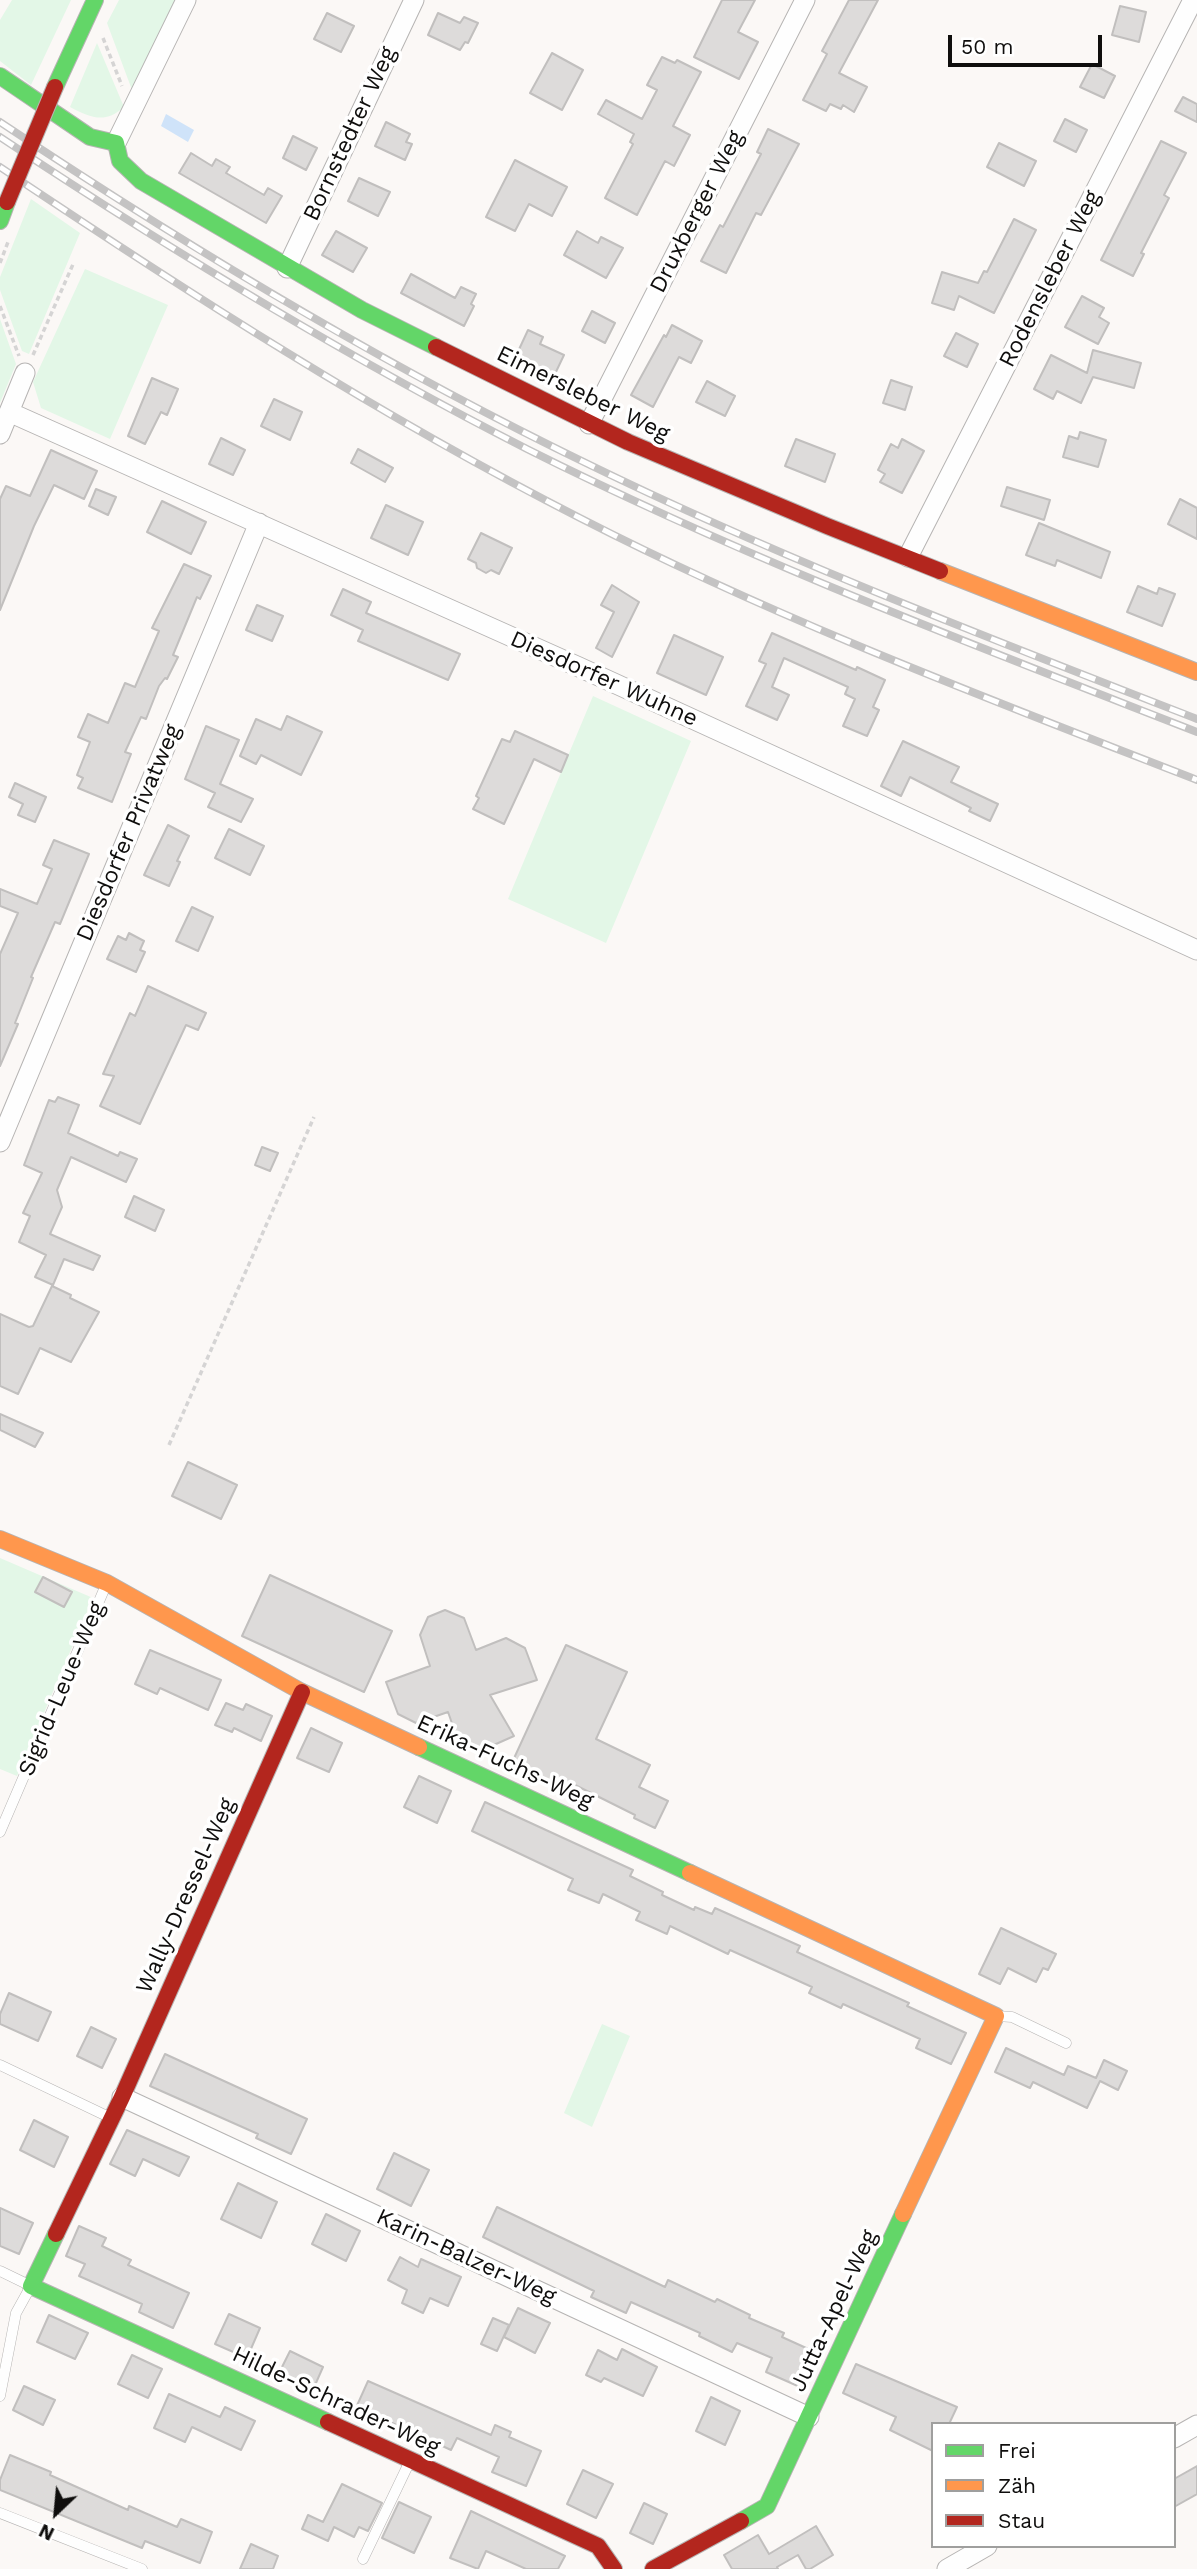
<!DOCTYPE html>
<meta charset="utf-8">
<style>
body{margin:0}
#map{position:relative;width:1197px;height:2569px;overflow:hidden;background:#fbf8f6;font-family:"Work Sans",sans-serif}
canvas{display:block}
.legend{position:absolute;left:931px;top:2422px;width:245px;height:126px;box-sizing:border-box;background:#fff;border:2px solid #9f9f9e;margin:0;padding:9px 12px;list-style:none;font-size:21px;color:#0f0e0d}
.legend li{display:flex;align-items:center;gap:14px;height:35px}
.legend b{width:35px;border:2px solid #9f9f9e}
.north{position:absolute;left:21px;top:2478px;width:70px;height:70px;-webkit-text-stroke:5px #fff;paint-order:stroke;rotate:206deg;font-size:19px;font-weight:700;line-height:28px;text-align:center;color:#0f0e0d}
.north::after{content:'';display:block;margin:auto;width:24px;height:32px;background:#0f0e0d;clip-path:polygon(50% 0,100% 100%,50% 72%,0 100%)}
.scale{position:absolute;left:948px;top:35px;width:154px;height:32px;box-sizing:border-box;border:4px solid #0f0e0d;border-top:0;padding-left:9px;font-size:21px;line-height:24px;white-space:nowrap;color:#0f0e0d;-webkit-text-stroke:5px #fff;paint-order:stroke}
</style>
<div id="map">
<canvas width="1197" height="2569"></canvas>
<ul class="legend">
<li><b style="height:9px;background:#63d668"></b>Frei</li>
<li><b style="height:9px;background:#ff974d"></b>Zäh</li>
<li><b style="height:9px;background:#b3261e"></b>Stau</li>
</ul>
<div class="north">N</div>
<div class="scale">50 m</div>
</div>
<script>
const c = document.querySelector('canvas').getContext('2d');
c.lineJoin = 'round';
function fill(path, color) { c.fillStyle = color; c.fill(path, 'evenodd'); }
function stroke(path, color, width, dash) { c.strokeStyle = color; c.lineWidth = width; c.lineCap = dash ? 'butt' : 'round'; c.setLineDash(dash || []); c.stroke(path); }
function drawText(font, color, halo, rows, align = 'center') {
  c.font = font + ' "Work Sans",sans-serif'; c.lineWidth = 7; c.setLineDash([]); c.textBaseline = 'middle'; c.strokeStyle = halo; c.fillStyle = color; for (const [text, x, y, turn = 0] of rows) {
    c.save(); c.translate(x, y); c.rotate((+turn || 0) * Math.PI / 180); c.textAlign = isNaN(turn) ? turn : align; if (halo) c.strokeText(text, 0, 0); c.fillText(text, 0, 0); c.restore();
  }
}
const green = new Path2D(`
 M12 0H71L31 85 0 61V20Z
 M119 0H178L132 90 107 23Z
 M97 43 124 107C105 124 91 118 70 107Z
 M31 199 80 233 29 354 22 351 0 290V277Z
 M85 269 168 305 110 439 41 408 33 382Z
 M0 319 16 364 0 403Z
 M593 696 691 741 606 943 508 899Z
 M0 1558 93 1598 17 1776 0 1769Z
 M602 2024 630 2036 592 2127 564 2113Z`);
const water = new Path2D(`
 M166 114 194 130 188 142 161 126Z`);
const building = new Path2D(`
 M722 0H755L738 32 758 42 739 79 694 57Z
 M849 0H878L839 73 867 87 854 112 843 105 841 109 830 104 826 111 803 100 827 54 822 51Z
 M1120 6 1146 12 1139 42 1112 35Z
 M327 13 354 26 341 52 314 39Z
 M438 13 460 23 464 17 478 23 468 43 465 42 460 50 428 35Z
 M552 53 583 70 562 110 530 93Z
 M662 57 675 63 677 60 701 72 673 126 690 135 674 166 665 161 637 215 605 198 633 144 630 142 634 134 598 114 606 100 642 119 657 90 647 85Z
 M1092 64 1115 76 1104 98 1080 87Z
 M1183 97 1197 104V122L1175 111Z
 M1065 119 1087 130 1076 152 1054 141Z
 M386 122 410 134 406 142 412 144 405 160 375 146Z
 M768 129 799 144 761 215 756 213 726 273 701 261 720 225 723 227 761 154 757 152Z
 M293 136 317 148 306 170 283 158Z
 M1161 141 1186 153 1164 195 1169 198 1141 253 1144 254 1133 276 1101 260Z
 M999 143 1036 161 1024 186 987 167Z
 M191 153 212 166 216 159 230 167 226 173 264 195 268 188 282 196 266 223 179 173Z
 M515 160 567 187 552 216 529 204 515 231 486 217Z
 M359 178 390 192 378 216 348 201Z
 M1014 219 1036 230 994 313 959 296 954 310 932 303 942 272 978 283 984 271 987 272Z
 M336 231 367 248 353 272 322 255Z
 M577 231 598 243 601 237 623 248 606 278 564 255Z
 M411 274 455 298 461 287 476 294 471 304 474 306 464 326 401 293Z
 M1082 296 1104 308 1099 317 1109 323 1098 344 1065 327Z
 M592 311 615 323 605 343 582 331Z
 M672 325 702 341 691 363 679 357 653 407 631 395 664 335 666 337Z
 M528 330 543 337 540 344 564 355 554 376 515 358Z
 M956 333 978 344 967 367 944 356Z
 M1093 350 1141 363 1134 388 1093 377 1081 403 1057 391 1053 399 1034 389 1051 355 1087 373Z
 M152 378 178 389 167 415 161 412 145 444 128 436Z
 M891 380 912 387 905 410 883 403Z
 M707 381 735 396 725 416 696 402Z
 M274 399 302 412 290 440 261 426Z
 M1080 432 1106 440 1098 467 1063 457 1069 436 1078 439Z
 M221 438 245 450 233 475 209 464Z
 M796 439 835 454 825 482 785 466Z
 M902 439 924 451 902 493 880 482 885 474 878 470 891 444 898 448Z
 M358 449 393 468 385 482 351 463Z
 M51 450 97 471 84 499 54 485 34 526 0 610V499L6 486 30 496Z
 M1007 487 1050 500 1044 520 1001 506Z
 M96 489 116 497 108 515 89 506Z
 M1180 499 1197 508V539L1168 524Z
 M162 501 206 522 191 554 147 532Z
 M386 505 423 522 408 555 371 538Z
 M1039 523 1110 552 1101 578 1057 560 1055 566 1026 555Z
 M481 533 512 548 499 574 491 570 486 573 477 568 476 563 468 559Z
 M184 564 211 576 200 599 197 597 173 655 178 657 167 679 165 678 159 686 146 719 141 717 125 752 131 754 112 802 78 788 83 778 77 775 90 742 78 737 88 714 108 723 125 683 135 687 159 631 152 628Z
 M612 585 639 602 612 657 596 648 614 612 601 605Z
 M1138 586 1157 594 1159 588 1175 594 1162 626 1127 612Z
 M343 589 371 602 366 613 460 654 448 680 358 641 363 630 331 615Z
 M257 605 283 616 272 641 246 630Z
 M772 633 856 670 857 667 885 680 873 707 879 710 867 736 843 726 855 699 845 694 848 687 784 658 772 687 789 695 777 720 746 706 766 664 759 661Z
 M674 635 723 657 706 695 657 673Z
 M287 716 322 732 301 775 261 755 256 764 240 756 256 719 281 730Z
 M206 726 239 740 220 784 253 799 241 822 208 807 215 793 185 779Z
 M515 731 568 755 561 772 534 759 504 824 473 809 479 798 476 796 502 739 510 742Z
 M903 741 959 767 951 782 998 804 990 821 969 811 971 808 910 777 901 796 881 786Z
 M15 783 46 797 35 822 18 815 23 804 9 797Z
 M168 825 189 836 177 861 180 862 169 886 144 875Z
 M229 829 264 846 250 875 215 858Z
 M54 840 89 854 60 924 55 922 31 977 33 978 15 1023 18 1024 0 1066V954L18 913 0 906V889L37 904 52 869 43 865Z
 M192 907 213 917 198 951 176 941Z
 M129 933 144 941 140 950 145 952 136 972 107 959 118 936 126 940Z
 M148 986 206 1013 198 1030 186 1025 140 1124 100 1106 114 1076 103 1074 130 1013 135 1016Z
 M58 1097 79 1105 68 1133 118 1156 120 1152 137 1159 126 1182 71 1157 57 1190 62 1207 50 1234 100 1256 93 1270 64 1259 53 1285 35 1277 46 1255 19 1242 30 1216 23 1213 42 1173 24 1165 49 1100 55 1102Z
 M262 1147 278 1153 270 1171 255 1165Z
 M134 1196 164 1210 155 1231 125 1217Z
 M52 1286 71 1295 70 1298 99 1312 71 1362 40 1348 18 1394 0 1386V1314L29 1327 33 1326Z
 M0 1414 43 1433 35 1447 0 1430Z
 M188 1462 237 1485 221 1519 172 1496Z
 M270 1575 392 1631 364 1692 242 1636Z
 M43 1577 72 1592 64 1607 35 1592Z
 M445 1610 464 1618 476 1650 506 1638 525 1648 537 1680 490 1695 514 1736 478 1752 459 1743 448 1712 416 1723 398 1714 386 1682 430 1666 420 1635 428 1617Z
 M566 1645 627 1672 596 1739 650 1765 639 1787 668 1801 655 1828 634 1818 635 1815 575 1785 570 1795 510 1767Z
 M150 1650 221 1680 208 1710 160 1688 157 1694 135 1684Z
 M226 1703 243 1710 246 1704 272 1716 261 1741 234 1728 232 1732 215 1725Z
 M311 1728 342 1743 329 1772 297 1758Z
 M419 1776 451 1791 437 1823 404 1807Z
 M485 1802 633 1870 630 1876 663 1892 662 1895 694 1910 695 1907 712 1914 715 1908 800 1946 797 1952 909 2003 907 2006 966 2033 951 2064 916 2048 920 2039 843 2004 841 2008 809 1993 812 1987 730 1950 728 1954 670 1926 667 1934 636 1920 640 1912 603 1894 599 1903 568 1890 573 1879 472 1831Z
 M1001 1928 1056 1954 1048 1970 1043 1968 1036 1982 1008 1968 1000 1984 979 1974Z
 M9 1993 51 2012 38 2041 0 2024V2014Z
 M91 2027 116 2039 102 2068 77 2056Z
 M1006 2048 1064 2075 1068 2066 1096 2078 1104 2060 1127 2071 1118 2090 1100 2081 1087 2108 1033 2082 1030 2088 995 2072Z
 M165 2054 307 2119 291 2154 256 2138 258 2134 150 2086Z
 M34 2120 68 2137 54 2167 20 2150Z
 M127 2130 189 2157 179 2176 143 2159 135 2176 110 2164Z
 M394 2153 429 2170 411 2206 377 2189Z
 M238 2183 277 2202 261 2238 221 2219Z
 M497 2207 665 2287 668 2280 715 2302 717 2299 750 2315 749 2318 784 2333 782 2337 815 2352 800 2387 766 2372 772 2358 737 2343 732 2352 699 2336 700 2333 631 2302 626 2313 591 2297 594 2291 483 2237Z
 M0 2208 33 2223 19 2254 0 2246Z
 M326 2214 360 2231 346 2261 312 2244Z
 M79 2226 106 2238 102 2246 131 2260 128 2265 189 2293 173 2328 139 2312 142 2304 79 2276 85 2264 66 2256Z
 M400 2257 418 2267 421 2259 461 2277 448 2306 430 2298 423 2313 402 2303 407 2290 388 2280Z
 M518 2308 550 2323 535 2353 504 2337Z
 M229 2314 260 2328 247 2358 215 2344Z
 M49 2315 88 2333 75 2359 37 2342Z
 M493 2318 509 2325 497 2351 481 2344Z
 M622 2349 657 2367 643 2396 604 2378 601 2382 586 2375 598 2350 617 2360Z
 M290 2351 323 2367 312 2392 278 2375Z
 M132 2355 162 2369 148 2398 118 2384Z
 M856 2364 957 2407 949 2424H933V2451L890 2430 896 2417 843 2393Z
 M368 2381 491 2435 495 2425 511 2432 509 2437 541 2451 526 2486 492 2472 499 2457 457 2438 451 2450 390 2422 389 2426 355 2410Z
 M24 2386 55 2400 43 2425 13 2410Z
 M169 2394 220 2417 225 2407 255 2421 241 2450 192 2427 185 2442 154 2428Z
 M711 2397 740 2411 725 2445 696 2431Z
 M10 2455 51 2472 50 2475 128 2510 129 2506 177 2527 181 2519 212 2532 200 2563 145 2541 142 2548 0 2490V2480Z
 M1197 2466V2494L1174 2507V2479Z
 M583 2470 613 2484 596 2518 567 2504Z
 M342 2484 382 2503 368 2531 359 2527 354 2537 334 2527 328 2541 302 2529 308 2515 323 2522Z
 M399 2502 431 2517 414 2553 382 2538Z
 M644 2503 667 2514 653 2544 630 2533Z
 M471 2511 565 2556 558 2569H526L486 2551 478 2569 450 2558Z
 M816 2526 833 2555 810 2569H806L798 2555 777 2567 778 2569H732L724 2555 758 2535 769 2554Z
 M251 2544 278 2556 273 2569H240Z`);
const path = new Path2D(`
 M103 38 122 86
 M0 263 8 242
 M0 306 19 356
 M33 355 74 262
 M169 1445 314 1117`);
const lane = new Path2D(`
 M0 1832 106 1585
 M997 2016 1012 2017 1066 2043
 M0 2065 111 2118
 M0 2271 31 2286 16 2313 0 2396
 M0 2513 142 2569
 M363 2559 410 2461`);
const street = new Path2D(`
 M116 143 186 0
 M287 268 414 0
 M9 412 579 667 1197 950
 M589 424 805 0
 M0 434 25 373
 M908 557 1193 0
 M0 1142 259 523
 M122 2097 809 2417
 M1174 2438 1197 2425
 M947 2569 987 2546`);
const fast = new Path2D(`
 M0 76 90 137 116 143 120 161 141 181 362 310 436 347
 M55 87 95 0
 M0 221 7 202
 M419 1747 690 1873
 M56 2234 31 2286 328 2422
 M741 2521 767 2506 903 2214`);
const slow = new Path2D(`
 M940 571 1197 672
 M0 1539 107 1583 302 1692 419 1747
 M690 1873 996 2016 903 2214`);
const jam = new Path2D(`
 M436 347 628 442 827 526 940 571
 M56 2234 122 2097 302 1692
 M328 2422 598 2546 614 2569
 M653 2569 741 2521`);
const rail = new Path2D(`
 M0 122C189 248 383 365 588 464 786 561 992 639 1197 719
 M0 137C170 250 345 356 527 449 744 558 971 644 1197 732
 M0 167C188 293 378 415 580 518 779 620 989 699 1197 780`);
const jamBridge = new Path2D(`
 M7 202 55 87`);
const streetNames = [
 ["Bornstedter Weg",350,134,-65],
 ["Druxberger Weg",697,212,-63],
 ["Rodensleber Weg",1050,279,-63],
 ["Eimersleber Weg",583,394,26],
 ["Diesdorfer Wuhne",604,679,24],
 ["Diesdorfer Privatweg",129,833,-67],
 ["Sigrid-Leue-Weg",62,1689,-67],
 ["Erika-Fuchs-Weg",505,1762,25],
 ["Wally-Dressel-Weg",186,1896,-66],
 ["Karin-Balzer-Weg",466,2257,25],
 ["Jutta-Apel-Weg",834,2311,-65],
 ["Hilde-Schrader-Weg",336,2401,25]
];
fill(green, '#e3f7e7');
fill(water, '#cfe3f9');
fill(building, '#dddbda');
stroke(building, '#c1bfbe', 2);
stroke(lane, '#b6b4b3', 11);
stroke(street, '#b6b4b3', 21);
stroke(fast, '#b6b4b3', 18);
stroke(slow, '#b6b4b3', 18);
stroke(jam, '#b6b4b3', 18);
stroke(path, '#d5d4d4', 3.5, [5, 3.5]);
stroke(lane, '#fefefe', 10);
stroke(street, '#fefefe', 19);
stroke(fast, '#63d668', 16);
stroke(slow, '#ff974d', 16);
stroke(jam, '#b3261e', 16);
stroke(rail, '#c4c3c3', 8);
stroke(rail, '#fff', 5, [16]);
stroke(jamBridge, '#b6b4b3', 18, []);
stroke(jamBridge, '#b3261e', 16);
drawText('23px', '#0f0e0d', '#fff', streetNames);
</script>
